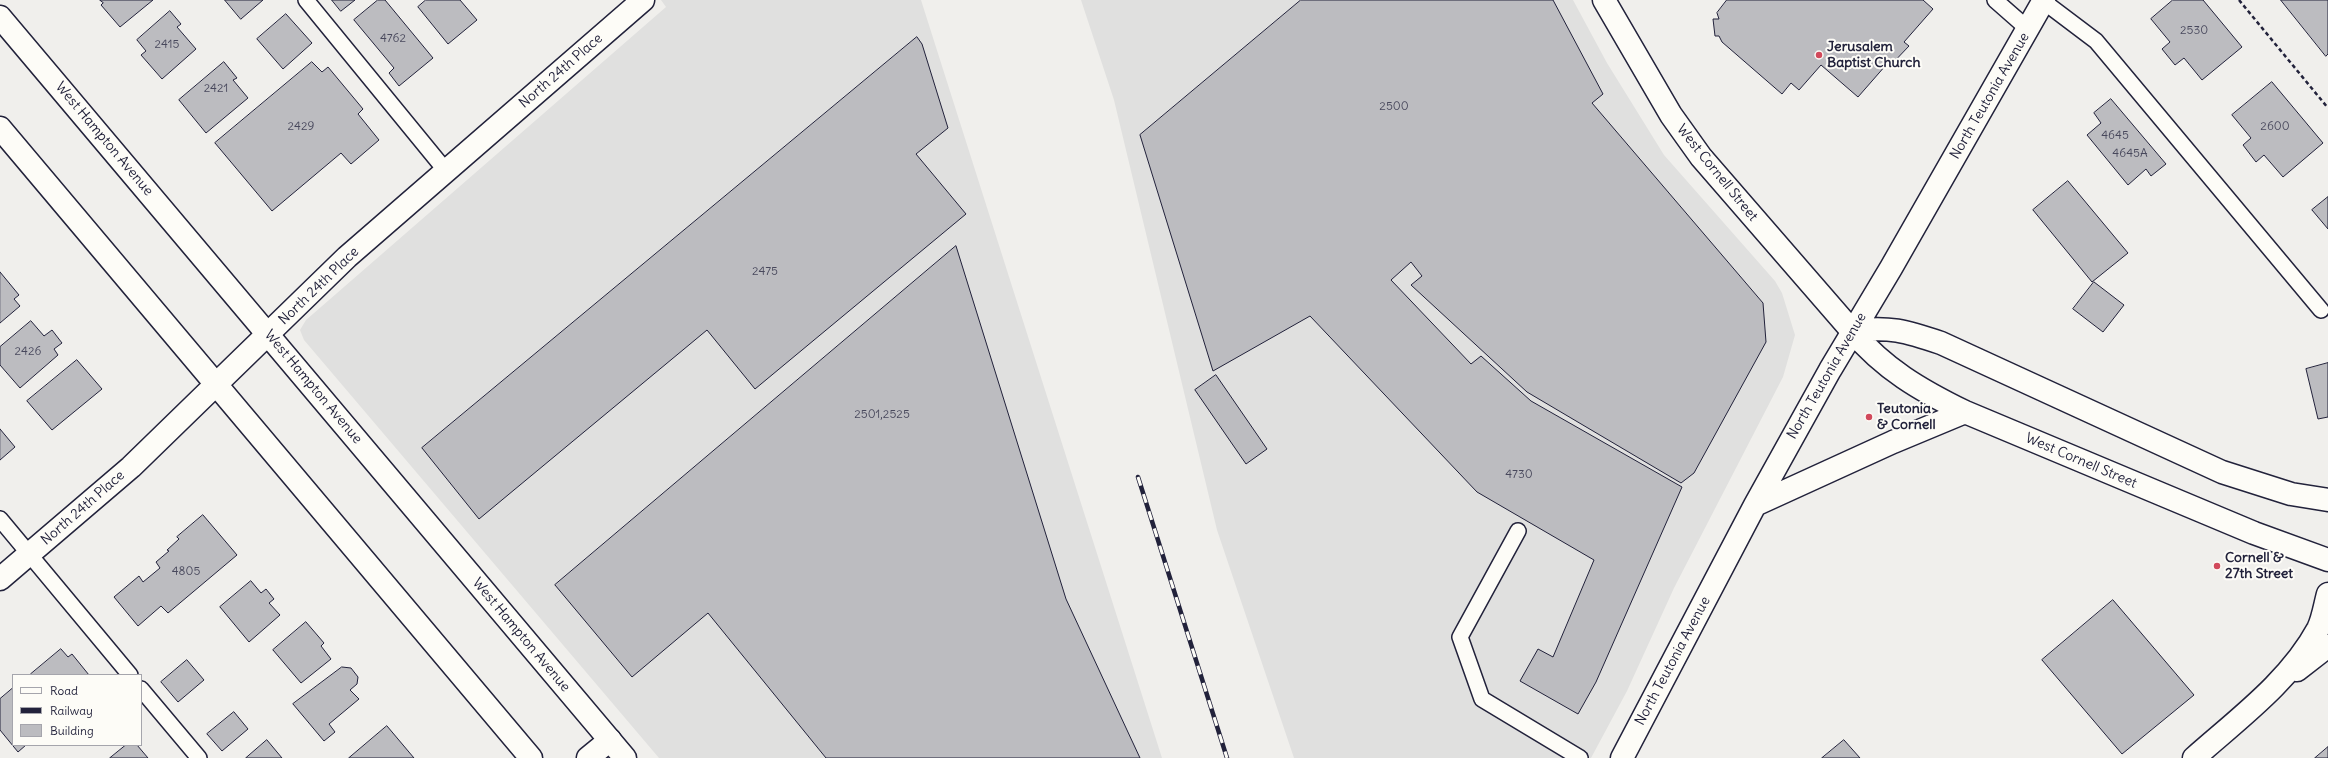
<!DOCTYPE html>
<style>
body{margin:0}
#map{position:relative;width:2328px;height:758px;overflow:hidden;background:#f0efec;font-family:Delius,sans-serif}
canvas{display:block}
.legend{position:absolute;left:12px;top:674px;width:130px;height:72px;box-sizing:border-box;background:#fdfcf7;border:1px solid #a5a5ac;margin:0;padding:5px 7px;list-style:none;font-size:12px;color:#22223b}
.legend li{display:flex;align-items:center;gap:8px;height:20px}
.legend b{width:20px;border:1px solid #a5a5ac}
</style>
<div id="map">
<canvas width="2328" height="758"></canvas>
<ul class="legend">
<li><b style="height:5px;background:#fdfcf7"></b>Road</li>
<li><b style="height:5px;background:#22223b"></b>Railway</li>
<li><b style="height:11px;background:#bcbcc0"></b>Building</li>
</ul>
</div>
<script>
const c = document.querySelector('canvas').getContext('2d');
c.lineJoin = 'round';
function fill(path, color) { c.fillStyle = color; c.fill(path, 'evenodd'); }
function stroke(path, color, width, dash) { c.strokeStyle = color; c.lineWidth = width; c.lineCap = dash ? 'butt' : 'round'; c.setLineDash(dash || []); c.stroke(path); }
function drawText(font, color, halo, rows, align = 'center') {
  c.font = font + ' Delius,sans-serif'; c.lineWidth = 4; c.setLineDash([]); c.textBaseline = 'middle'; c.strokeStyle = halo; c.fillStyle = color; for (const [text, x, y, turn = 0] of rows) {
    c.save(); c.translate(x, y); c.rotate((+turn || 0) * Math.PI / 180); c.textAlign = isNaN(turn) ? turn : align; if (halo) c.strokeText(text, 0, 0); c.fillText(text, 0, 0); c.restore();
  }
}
const built = new Path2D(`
 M661 0H921L1162 758H659L304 340 300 330 306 320 666 7Z
 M1081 0H1573L1607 63 1664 155 1775 281 1782 293 1795 335 1783 377 1674 588 1627 691 1591 758H1294L1217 530 1114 100Z`);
const building = new Path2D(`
 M100 0H153L120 27 101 5 103 3Z
 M225 0H263L241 19Z
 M332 0H355L341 11Z
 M378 0H385L433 58 399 86 389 73 394 68 354 20Z
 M426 0H460L477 20 448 44 418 7Z
 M1301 0H1553L1603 94 1592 103 1763 303 1766 342 1694 473 1681 483 1527 392 1411 285 1422 276 1411 262 1391 280 1471 364 1481 356 1531 401 1682 487 1596 682 1578 714 1520 681 1538 649 1553 657 1594 560 1477 492 1310 316 1213 371 1140 135Z
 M1727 0H1923L1933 9 1904 42 1909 46 1889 67 1886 65 1858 97 1821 65 1799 90 1791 83 1782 94 1722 42 1719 36H1715L1713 19H1719L1717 13Z
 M2173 0H2203L2242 47 2202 80 2184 58 2175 65 2162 49 2170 42 2151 19Z
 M2281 0H2328V54L2326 56Z
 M170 11 181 24 177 27 196 49 162 79 141 55 146 51 137 40Z
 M286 14 312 43 283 69 257 39Z
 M917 37 922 44 948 128 916 154 966 214 755 389 707 330 479 519 422 448Z
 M224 62 237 78 233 80 248 98 206 133 179 100Z
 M312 62 322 72 328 67 363 109 358 114 379 140 351 164 341 153 272 211 215 143Z
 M2272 82 2323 143 2283 177 2264 155 2256 162 2243 145 2251 138 2232 115Z
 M2111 99 2166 164 2151 176 2146 169 2128 185 2087 135 2101 123 2094 113Z
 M2068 181 2128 253 2092 282 2033 210Z
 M2328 197V229L2312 210Z
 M956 246 1066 599 1140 758H826L708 613 632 677 555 585Z
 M0 272 19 295 14 299 20 306 0 323Z
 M2094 282 2124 305 2103 332 2073 309Z
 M31 321 44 336 52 330 62 343 54 349 58 355 20 388 0 365V347Z
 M77 360 102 389 52 430 27 401Z
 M2328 363V417L2318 419 2306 369Z
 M1216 375 1267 449 1246 464 1195 390Z
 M0 429 15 447 0 460Z
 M203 515 237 555 168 613 161 606 138 626 114 597 139 576 143 582 160 568 156 562 169 551 167 550 179 539 177 537Z
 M251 581 261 593 266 589 274 599 269 603 280 615 249 642 220 607Z
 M2113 600 2194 695 2122 754 2042 660Z
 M306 622 324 643 321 646 331 659 301 683 273 650Z
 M61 649 68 657 72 654 89 675H32L31 674Z
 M187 660 204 680 178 702 161 682Z
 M342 667 351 668 358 677 357 684 350 690 359 699 329 724 335 732 324 741 293 704Z
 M13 688V745H26L18 752 0 730V699Z
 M234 712 248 729 222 751 207 734Z
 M387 726 414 758H349Z
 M267 740 282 758H246Z
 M1844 740 1860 758H1822Z
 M126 745H137L148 758H110Z
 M2328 747V758H2315Z`);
const path = new Path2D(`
 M2239 0 2328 108`);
const lane = new Path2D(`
 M306 0 446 171
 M1995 0 2028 29
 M2043 1 2096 41 2321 310
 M0 519 130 675
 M1518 531 1460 637 1482 699 1580 758
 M141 689 199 758`);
const street = new Path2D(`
 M1604 0 1671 115 1701 157 1852 331
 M0 579 131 467 347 257 643 0
 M2297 670 2328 646
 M588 758 610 740
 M2194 758C2238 719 2290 681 2318 629 2323 619 2325 605 2328 594`);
const secondary = new Path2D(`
 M0 17 625 758
 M0 128 531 758
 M1852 331C1884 369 1920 390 1965 412L2254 533 2328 560
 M1852 331C1889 326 1906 331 1941 343L2222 472 2291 494 2328 500
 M1755 505 1893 442 1965 412
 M1622 758 1755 505 1830 370 1891 268 2044 0`);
const rail = new Path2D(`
 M1138 477 1227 758`);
const markers = [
 [1819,55,4,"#d1495b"],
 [1869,417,4,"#d1495b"],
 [2217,566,4,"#d1495b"]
];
const numberNames = [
 ["2530",2194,31],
 ["4762",393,39],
 ["2415",167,45],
 ["2421",216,89],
 ["2500",1394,107],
 ["2429",301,127],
 ["2600",2275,127],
 ["4645",2115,136],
 ["4645A",2130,154],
 ["2475",765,272],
 ["2426",28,352],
 ["2501,2525",882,415],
 ["4730",1519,475],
 ["4805",186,572]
];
const poiNames = [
 ["Jerusalem",1827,47],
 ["Baptist Church",1827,63],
 ["Teutonia",1877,409],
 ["& Cornell",1877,425],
 ["Cornell &",2225,558],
 ["27th Street",2225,574]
];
const streetNames = [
 ["North 24th Place",561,71,-41],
 ["North Teutonia Avenue",1990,96,-60],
 ["West Hampton Avenue",104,139,50],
 ["West Cornell Street",1717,173,51],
 ["North 24th Place",319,286,-44],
 ["North Teutonia Avenue",1827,376,-60],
 ["West Hampton Avenue",313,387,50],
 ["West Cornell Street",2081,461,23],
 ["North 24th Place",83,508,-41],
 ["West Hampton Avenue",521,635,50],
 ["North Teutonia Avenue",1673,661,-62]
];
fill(built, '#e0e0df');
fill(building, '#bcbcc0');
stroke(building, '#22223b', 1);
stroke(lane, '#22223b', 18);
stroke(street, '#22223b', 25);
stroke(secondary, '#22223b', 25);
stroke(path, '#22223b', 2.5, [4, 3]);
stroke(lane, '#fdfcf7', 15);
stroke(street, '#fdfcf7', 22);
stroke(secondary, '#fdfcf7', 22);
stroke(rail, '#22223b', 4.5);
stroke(rail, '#fdfcf7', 3, [9]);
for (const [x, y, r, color] of markers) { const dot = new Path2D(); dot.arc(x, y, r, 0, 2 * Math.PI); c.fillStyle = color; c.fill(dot); stroke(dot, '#fdfcf7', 1.5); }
drawText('12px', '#48485c', null, numberNames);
drawText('bold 14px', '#22223b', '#fdfcf7', poiNames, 'left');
drawText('14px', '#22223b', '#fdfcf7', streetNames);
</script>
